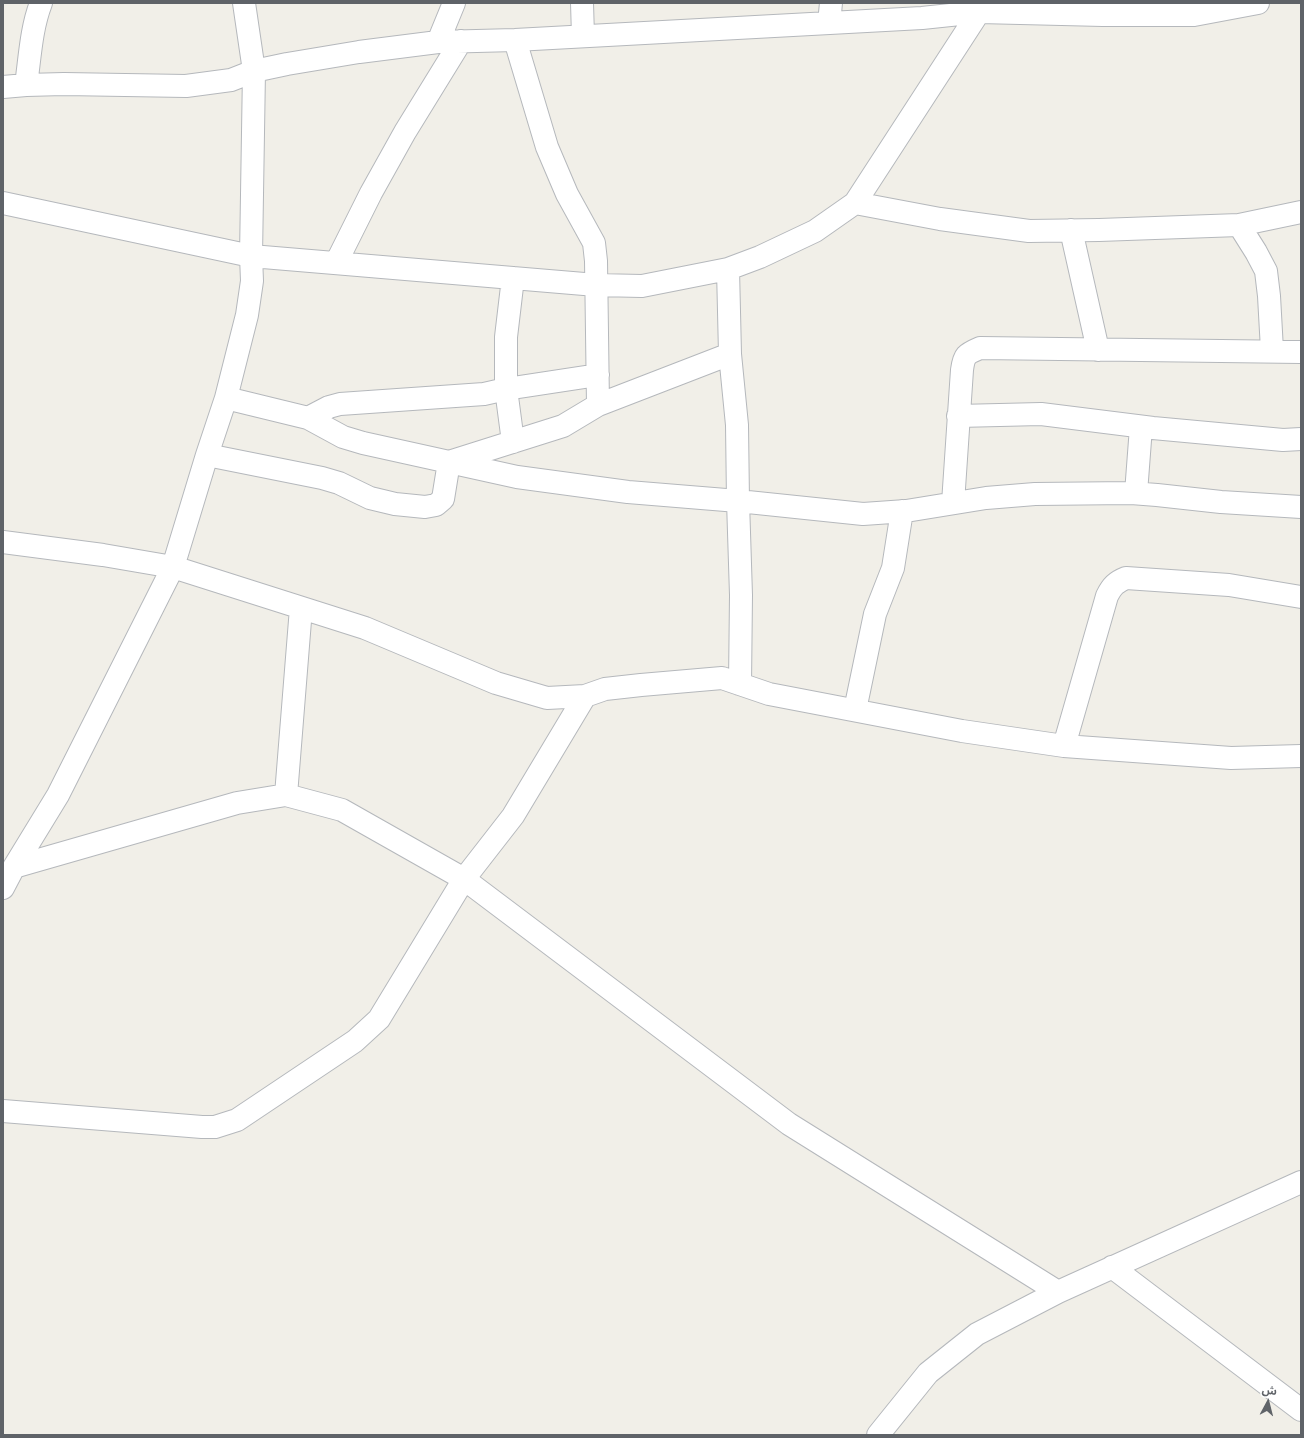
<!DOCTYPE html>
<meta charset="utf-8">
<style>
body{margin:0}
#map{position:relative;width:1304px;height:1438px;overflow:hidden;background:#f1efe8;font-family:Commissioner,"Noto Sans Arabic",sans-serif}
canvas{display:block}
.frame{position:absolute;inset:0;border:4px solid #5f6368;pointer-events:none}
.north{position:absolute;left:1248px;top:1382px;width:40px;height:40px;-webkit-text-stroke:3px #fff;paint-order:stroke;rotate:7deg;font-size:11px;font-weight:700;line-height:16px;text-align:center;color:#5f6368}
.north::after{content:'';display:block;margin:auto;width:14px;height:18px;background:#5f6368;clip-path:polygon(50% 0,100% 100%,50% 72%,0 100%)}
</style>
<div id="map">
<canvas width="1304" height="1438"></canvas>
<div class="frame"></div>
<div class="north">ش</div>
</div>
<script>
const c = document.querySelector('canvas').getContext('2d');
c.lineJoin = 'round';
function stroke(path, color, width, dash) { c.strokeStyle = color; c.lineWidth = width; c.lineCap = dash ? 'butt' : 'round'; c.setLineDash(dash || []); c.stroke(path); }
const minor = new Path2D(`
 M582 3 583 36
 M829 23 831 3
 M515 40 547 147 567 194 594 243 596 261 598 405
 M438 42 454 3
 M26 85C30 57 31 29 41 3
 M3 87 26 85 64 84 186 86 231 80 254 71 287 64 359 52 438 42 515 40 922 18 979 12 1103 15H1194L1258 3
 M3 203 251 256 596 285 642 286 728 269 760 257 815 231 855 203 979 12 982 3
 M855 203 940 219 1029 231 1099 230 1239 225 1301 212
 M1239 225 1256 252 1266 271 1269 296 1272 350
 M1071 230 1098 350
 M336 263 371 193 405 132 461 41
 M728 269 730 354 737 425 738 501 741 595 740 684
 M513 278 506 337V389L513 442
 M226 398 308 418 343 437 363 443 517 477 628 492 738 501 863 514 906 511 986 498 1035 494 1131 493 1157 495 1221 502 1301 507
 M958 416 1041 414 1153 428 1283 440 1301 439
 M308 418 329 407 340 404 484 394 506 389 598 375
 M207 455 322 478 339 483 370 498 395 504 425 507 436 505 443 499 449 462 563 426 598 405 730 354
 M1136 493 1141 427
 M953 503 962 370C964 355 966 354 980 348L1301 352
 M3 542 103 555 173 567 365 628 496 683 547 698 585 696 605 689 641 685 722 678 769 694 962 731 1064 746 1231 758 1301 756
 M855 710 875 614 893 568 902 511
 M1064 746 1107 596C1112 586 1116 582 1126 578L1229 585 1301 597
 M286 795 301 608
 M14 867 237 803 286 795 342 810 464 879 789 1124 1058 1292
 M3 888 14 867 58 795 173 567 207 455 226 398 247 315 252 281 251 256 254 71 244 3
 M3 1111 202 1127H215L237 1120 355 1041 379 1019 464 879 513 816 585 696
 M1112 1267 1301 1410
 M878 1435 928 1373 977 1334 1058 1292 1301 1182`);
stroke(minor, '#b5b8bc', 24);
stroke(minor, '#fff', 22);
</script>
